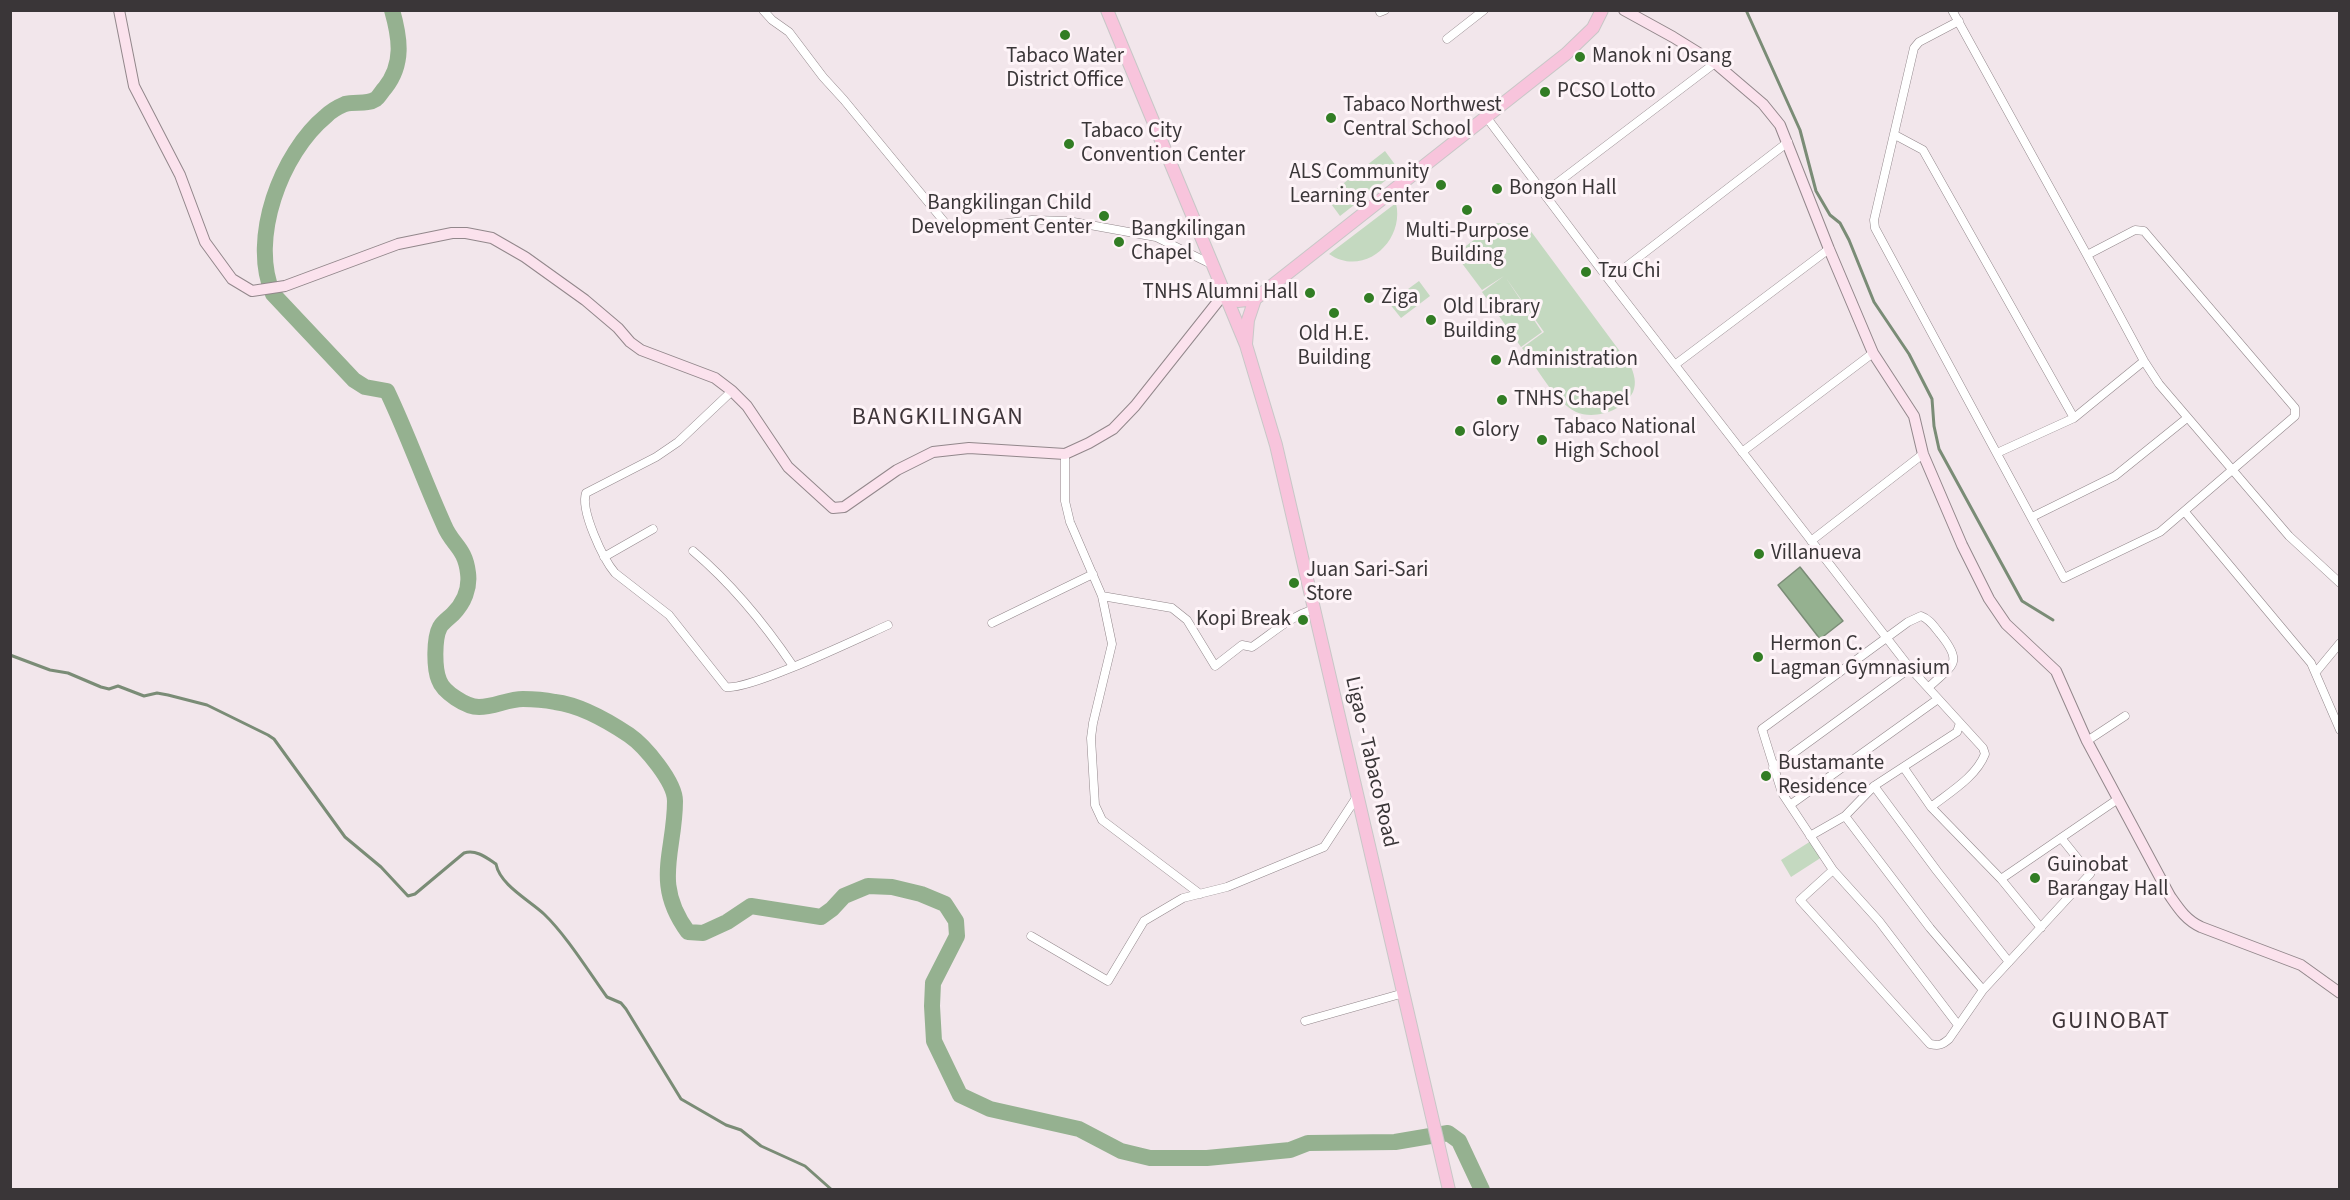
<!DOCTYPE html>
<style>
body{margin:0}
#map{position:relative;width:2350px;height:1200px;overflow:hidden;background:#f2e6eb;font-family:"Source Sans 3",sans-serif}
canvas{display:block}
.frame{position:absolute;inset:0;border:12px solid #3a3638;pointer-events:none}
</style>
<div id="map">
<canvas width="2350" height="1200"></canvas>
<div class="frame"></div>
</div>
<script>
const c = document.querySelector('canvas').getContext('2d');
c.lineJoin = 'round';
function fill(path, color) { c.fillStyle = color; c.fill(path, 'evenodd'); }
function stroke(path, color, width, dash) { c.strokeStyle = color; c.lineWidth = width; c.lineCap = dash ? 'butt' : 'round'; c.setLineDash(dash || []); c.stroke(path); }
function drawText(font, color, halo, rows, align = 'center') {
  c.font = font + ' "Source Sans 3",sans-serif'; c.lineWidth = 6; c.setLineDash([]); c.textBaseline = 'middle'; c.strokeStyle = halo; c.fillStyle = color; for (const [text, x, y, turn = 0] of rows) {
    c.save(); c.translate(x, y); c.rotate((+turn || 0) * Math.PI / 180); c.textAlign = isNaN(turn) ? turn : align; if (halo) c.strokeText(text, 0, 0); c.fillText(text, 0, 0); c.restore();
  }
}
const green = new Path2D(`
 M1385 151 1399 170 1340 216 1326 197Z
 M1396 203C1405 241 1364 278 1329 254Z
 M1497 223 1521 224 1530 230 1630 365C1634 373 1637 383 1633 392 1624 411 1594 420 1576 412 1555 402 1536 366 1522 348L1544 332 1506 278 1542 332 1521 347 1482 292 1504 276 1482 290 1455 254Z
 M1419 281 1430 296 1401 318 1389 303Z
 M1811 841 1822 857 1791 877 1781 860Z`);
const water = new Path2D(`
 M1800 567 1843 621 1820 639 1778 585Z`);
const stream = new Path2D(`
 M1746 10 1800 130 1816 191 1830 215 1840 223 1849 240 1874 302 1909 354 1932 399 1934 426 1939 449 2022 601 2053 620
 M10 655 50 670 68 673 101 687 109 689 118 686 144 696 157 693 168 695 207 705 268 735 274 739 345 837 381 867 408 896 415 894 464 853C476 849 487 858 496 864 500 885 529 900 544 914 566 935 589 972 607 997L621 1003 626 1009 681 1099 726 1125 741 1130 761 1146 805 1166 832 1190`);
const river = new Path2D(`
 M392 10C400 38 404 64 385 88 382 91 379 97 376 99 367 105 355 101 345 104 338 107 331 111 326 116 281 153 249 239 273 294L354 380 365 387 387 391C408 435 424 481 444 525 452 545 465 547 468 573 470 588 464 603 453 614 449 618 443 622 440 627 434 638 434 668 439 680 443 692 466 707 479 707 494 707 508 699 523 699 534 699 545 700 555 702 581 705 608 721 629 735 645 746 675 782 675 801 675 852 652 883 688 932L703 933 727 922 751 906 821 917 832 909 844 896 868 886 892 887 921 894 945 904 956 921 957 936 933 983 932 1006 934 1041 960 1095 990 1109 1079 1129 1121 1151 1150 1158H1207L1290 1150 1308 1143 1395 1142 1448 1133 1459 1141 1482 1190`);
const street = new Path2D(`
 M763 10 772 20 789 32 823 77 844 100 951 230 1032 220 1068 221 1156 237 1211 264
 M1952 10 2087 255 2144 361 2159 384 2289 536 2340 583
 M1380 12 1385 10
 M1959 21 1919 42 1914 48 1874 220 1875 228 2064 578 2160 532 2295 416V408L2144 231 2135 230 2087 255
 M1447 39 1484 10
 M1487 118 1609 280 1910 668 1983 748 1985 754C1976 777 1950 792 1931 807
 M1895 135 1923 150 2074 418
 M1544 193 1715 63
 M1609 280 1788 142
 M1676 364 1829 249
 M732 391 678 442 656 457 586 493C580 510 603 559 615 573L669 615 726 687C749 691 861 637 888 625
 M1742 452 1873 353
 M1997 453 2074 418 2144 361
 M1065 454V501L1070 522 1102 596 1112 644 1093 723 1091 738 1095 805 1102 820 1200 894
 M2185 512 2311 663 2340 730
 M2032 517 2115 476 2187 418
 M1811 541 1923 454
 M693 551C732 584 764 623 793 666
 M604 557 653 529
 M1102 596 1172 608 1187 620 1215 666 1242 645 1252 647C1273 633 1289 617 1314 609
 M992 623 1093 574
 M2316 672 2340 643
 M1929 687C1952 665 1964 664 1941 635 1935 628 1930 619 1921 616L1908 622 1762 729 1782 793 1833 870 1879 921 1958 1025
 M2087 741 2125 716
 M1773 768 1910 668
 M1904 768 1931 807 2001 879 2041 928
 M1874 786 1937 871 2009 962
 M1790 805 1938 699
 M1845 816 1930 928 1983 990
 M1810 836 1845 816 1874 786 1957 732 1960 723
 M1833 870 1800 900 1930 1044C1939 1046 1942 1045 1949 1039L1983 990 2090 874 2062 839
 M2001 879 2118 799
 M1031 936 1108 981 1144 921 1183 898 1227 887 1324 847 1358 795
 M1305 1021 1404 993`);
const secondary = new Path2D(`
 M119 10 134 86 180 175 205 242 232 279 252 291 285 286 398 244 452 233H466L492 238 525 257 585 300 618 328 630 342 641 350 715 378 732 391 747 406 788 467 833 508 844 507 897 470 933 452 969 448 1065 454 1089 443 1113 429 1135 406 1223 295
 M1624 10 1673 37 1715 63 1763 104 1780 125 1829 249 1873 353 1914 416 1923 454 1962 545 1989 599 2006 624 2056 671 2087 741 2170 896C2179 909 2186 920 2201 927L2301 965 2340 993`);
const primary = new Path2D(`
 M1107 10 1246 345 1276 445 1449 1190
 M1223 295 1238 301 1255 299
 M1246 344 1248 320 1255 299 1566 54 1593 28 1602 10`);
const markers = [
 [1065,35,6,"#327d24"],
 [1580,57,6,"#327d24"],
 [1545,92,6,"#327d24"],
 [1331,118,6,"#327d24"],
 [1069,144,6,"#327d24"],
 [1441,185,6,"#327d24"],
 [1497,189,6,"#327d24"],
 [1467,210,6,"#327d24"],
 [1104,216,6,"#327d24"],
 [1119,242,6,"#327d24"],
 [1586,272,6,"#327d24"],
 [1310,293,6,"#327d24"],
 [1369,298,6,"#327d24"],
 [1334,313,6,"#327d24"],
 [1431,320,6,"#327d24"],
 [1496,360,6,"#327d24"],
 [1502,400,6,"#327d24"],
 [1460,431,6,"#327d24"],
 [1542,440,6,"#327d24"],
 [1759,554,6,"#327d24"],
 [1294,583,6,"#327d24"],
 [1303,620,6,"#327d24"],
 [1758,657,6,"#327d24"],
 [1766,776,6,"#327d24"],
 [2035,878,6,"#327d24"]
];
const poiNames = [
 ["Tabaco Water",1065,57,"center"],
 ["District Office",1065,81,"center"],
 ["Manok ni Osang",1592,57],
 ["PCSO Lotto",1557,92],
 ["Tabaco Northwest",1343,106],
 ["Central School",1343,130],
 ["Tabaco City",1081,132],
 ["Convention Center",1081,156],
 ["ALS Community",1429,173,"right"],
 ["Learning Center",1429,197,"right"],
 ["Bongon Hall",1509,189],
 ["Bangkilingan Child",1092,204,"right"],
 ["Development Center",1092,228,"right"],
 ["Bangkilingan",1131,230],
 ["Chapel",1131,254],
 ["Multi-Purpose",1467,232,"center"],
 ["Building",1467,256,"center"],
 ["Tzu Chi",1598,272],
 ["TNHS Alumni Hall",1298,293,"right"],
 ["Ziga",1381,298],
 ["Old Library",1443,308],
 ["Building",1443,332],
 ["Old H.E.",1334,335,"center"],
 ["Building",1334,359,"center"],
 ["Administration",1508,360],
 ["TNHS Chapel",1514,400],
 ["Tabaco National",1554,428],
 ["High School",1554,452],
 ["Glory",1472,431],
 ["Villanueva",1771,554],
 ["Juan Sari-Sari",1306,571],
 ["Store",1306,595],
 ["Kopi Break",1291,620,"right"],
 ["Hermon C.",1770,645],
 ["Lagman Gymnasium",1770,669],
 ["Bustamante",1778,764],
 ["Residence",1778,788],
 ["Guinobat",2047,866],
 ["Barangay Hall",2047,890]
];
const streetNames = [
 ["Ligao - Tabaco Road",1370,762,77]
];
const quarterNames = [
 ["BANGKILINGAN",938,419],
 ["GUINOBAT",2111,1023]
];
fill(green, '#c4d9c0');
fill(water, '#95b190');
stroke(water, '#7a8c76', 1.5);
stroke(stream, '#7a8c76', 3);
stroke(river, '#95b190', 16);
stroke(street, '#92878b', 9);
stroke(secondary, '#92878b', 12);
stroke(primary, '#c8c7c7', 14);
stroke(street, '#fff', 8);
stroke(secondary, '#fbe2ed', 10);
stroke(primary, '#f8c4dc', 12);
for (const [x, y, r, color] of markers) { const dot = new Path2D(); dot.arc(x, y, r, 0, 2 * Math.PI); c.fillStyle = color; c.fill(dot); stroke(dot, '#fef4f8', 2); }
drawText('21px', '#3a3638', '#fef4f8', poiNames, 'left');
drawText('21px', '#3a3638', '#fef4f8', streetNames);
c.letterSpacing = '1.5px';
drawText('24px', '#3e3539', '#fef4f8', quarterNames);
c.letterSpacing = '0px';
</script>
